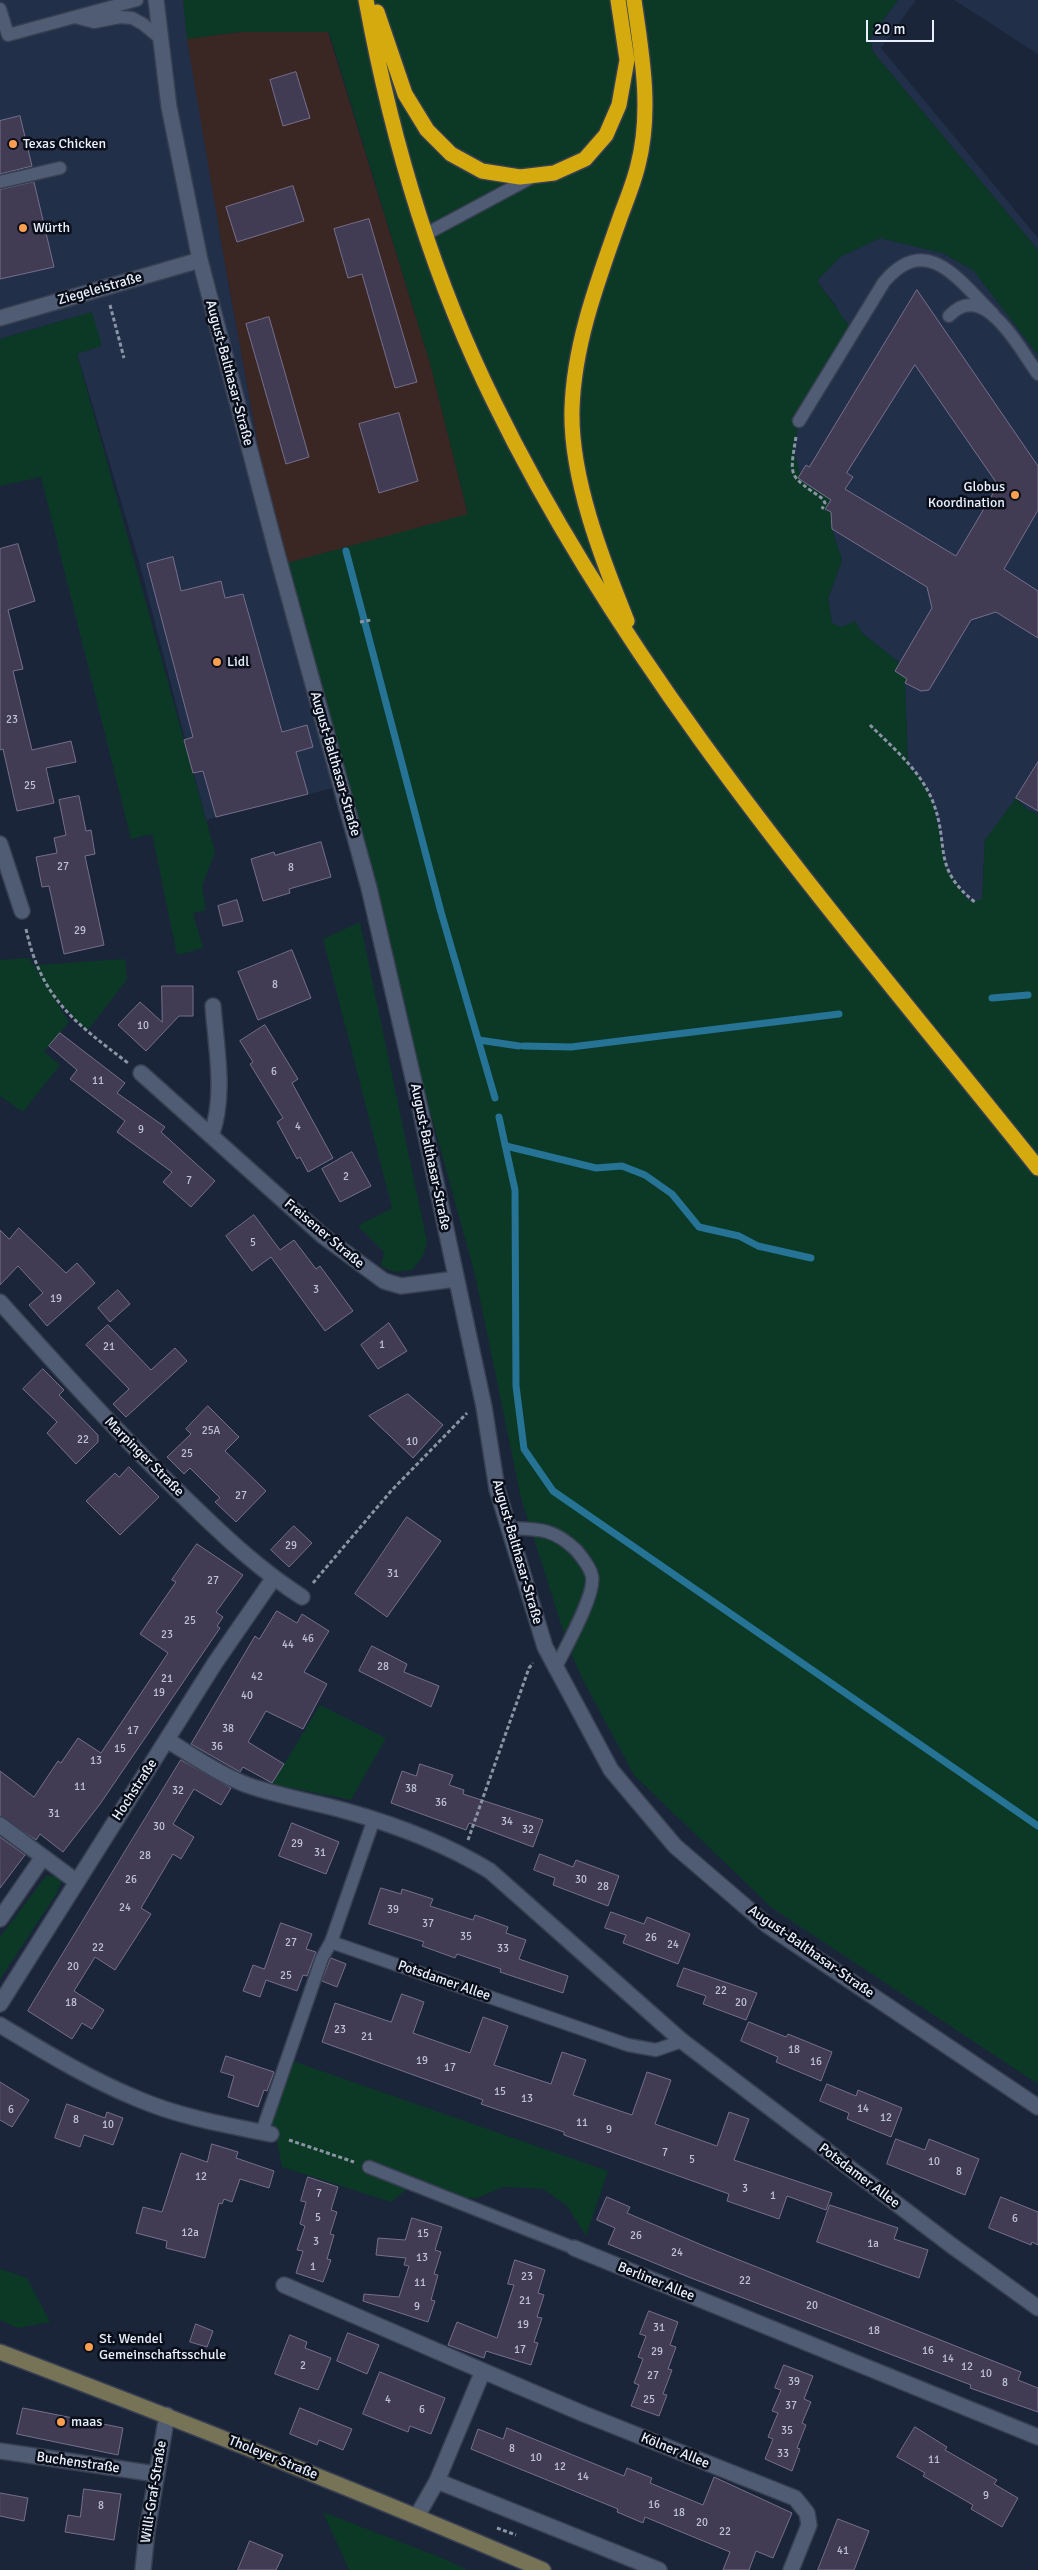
<!DOCTYPE html>
<meta charset="utf-8">
<style>
body{margin:0}
#map{position:relative;width:1038px;height:2570px;overflow:hidden;background:#1a253a;font-family:Signika,sans-serif}
canvas{display:block}
.scale{position:absolute;left:866px;top:20px;width:68px;height:22px;box-sizing:border-box;border:2px solid #e8f0fe;border-top:0;padding-left:6px;font-size:15px;line-height:18px;white-space:nowrap;color:#e8f0fe;-webkit-text-stroke:4px #090e18;paint-order:stroke}
</style>
<div id="map">
<canvas width="1038" height="2570"></canvas>
<div class="scale">20 m</div>
</div>
<script>
const c = document.querySelector('canvas').getContext('2d');
c.lineJoin = 'round';
function fill(path, color) { c.fillStyle = color; c.fill(path, 'evenodd'); }
function stroke(path, color, width, dash) { c.strokeStyle = color; c.lineWidth = width; c.lineCap = dash ? 'butt' : 'round'; c.setLineDash(dash || []); c.stroke(path); }
function drawText(font, color, halo, rows, align = 'center') {
  c.font = font + ' Signika,sans-serif'; c.lineWidth = 5; c.setLineDash([]); c.textBaseline = 'middle'; c.strokeStyle = halo; c.fillStyle = color; for (const [text, x, y, turn = 0] of rows) {
    c.save(); c.translate(x, y); c.rotate((+turn || 0) * Math.PI / 180); c.textAlign = isNaN(turn) ? turn : align; if (halo) c.strokeText(text, 0, 0); c.fillText(text, 0, 0); c.restore();
  }
}
const built = new Path2D(`
 M0 0H183L223 253 280 565 341 786 206 820 140 565 67 319 0 339Z
 M898 0H916L881 48 1038 238V250L873 52 870 39Z
 M954 0H1038V54Z
 M880 238 943 253 974 271 1038 355V814L1027 809 1017 798 985 840 982 900H968L947 870 933 803 922 780 908 765 905 683 907 679 895 671 900 663 862 633 855 621 842 628 832 623 828 599 842 560 825 509 830 500 801 480 794 451 799 421 837 307 817 281 840 257Z`);
const industrial = new Path2D(`
 M239 32H328L430 363 468 515 280 565 223 253 187 39Z`);
const green = new Path2D(`
 M183 0H898L870 38 873 52 1038 250V355L974 271 943 253 880 238 840 257 817 281 853 331 799 421 794 451 801 480 831 500 826 509 831 512 832 529 842 560 828 599 832 623 842 627 855 621 862 633 900 663 895 671 907 679 905 684 908 765 922 780 933 803 947 870 968 900H982L985 840 1016 798 1027 809 1038 814V2084L772 1908 634 1775 584 1682 569 1649 521 1498 475 1275 280 565 468 514 430 363 329 32H239L187 39Z
 M92 312 102 346 77 354 215 852 202 887 206 910 193 913 203 948 177 955 152 834 131 839 41 477 0 486V339Z
 M360 922 427 1242 423 1256 412 1270 394 1272 381 1266 384 1252 358 1226 392 1208 323 939Z
 M29 958 40 975 36 965 125 959 127 980 87 1031 52 994 69 1022 44 1052 60 1065 23 1112 0 1096V960Z
 M320 1705 386 1738 351 1800 272 1784Z
 M46 1876H56L61 1882 57 1893 0 1979V1937Z
 M287 2059 608 2171 586 2236 567 2206 543 2189 504 2187 477 2198 450 2199 413 2184 391 2202 282 2167 276 2136 265 2124Z
 M0 2269 27 2278 50 2322 18 2328 0 2320Z
 M323 2512 447 2560 467 2570H349Z`);
const stream = new Path2D(`
 M346 551 441 912 495 1098
 M992 998 1028 995
 M479 1040 519 1046
 M524 1046 571 1047 839 1014
 M499 1117 515 1190 516 1386 524 1449 553 1491 1038 1826
 M506 1146 596 1168 622 1166 645 1175 672 1194 699 1227 739 1236 758 1246 811 1258`);
const building = new Path2D(`
 M296 72 310 118 283 126 270 80Z
 M20 116 32 166 0 174V121Z
 M34 182 54 267 0 279V190Z
 M293 186 304 221 237 242 226 207Z
 M369 219 417 382 395 388 362 274 348 278 334 229Z
 M917 290 1038 466V510L1004 569 1038 591V638L996 612 971 620 929 690 921 691 905 683 907 679 895 671 932 608 927 587 832 529 831 512 825 509 831 500 798 478 806 465 809 467ZM915 365 998 485 956 556 845 489 853 477 847 473Z
 M269 317 309 457 286 464 246 324Z
 M399 413 418 481 379 493 359 424Z
 M18 544 35 601 8 610 23 669 13 671 32 750 71 741 76 762 46 768 54 803 17 811 3 749 0 750V549Z
 M173 557 181 591 221 581 225 598 243 594 282 732 307 725 313 747 296 752 308 794 216 817 203 771 193 773 184 740 193 737 147 564Z
 M1038 762V811L1016 798Z
 M79 796 86 831 91 830 95 854 85 856 104 945 64 954 49 886 42 887 36 857 57 853 54 838 66 835 59 800Z
 M321 842 331 877 289 889 290 893 263 901 251 859 274 852 275 855Z
 M237 900 243 921 223 926 218 906Z
 M292 950 311 998 258 1020 238 972Z
 M162 986H193V1016H179L146 1051 118 1025 140 1002 162 1022Z
 M265 1025 298 1079 292 1083 333 1158 308 1172 300 1157 297 1159 277 1122 283 1118 250 1064 253 1062 240 1041Z
 M60 1033 125 1083 117 1093 165 1127 161 1132 215 1181 191 1207 163 1182 172 1172 117 1132 125 1121 70 1079 77 1070 49 1046Z
 M352 1152 371 1186 340 1202 322 1169Z
 M254 1215 280 1250 294 1240 316 1269 320 1266 353 1311 325 1331 271 1257 252 1271 226 1236Z
 M19 1228 66 1273 77 1263 95 1283 47 1326 29 1305 43 1293 18 1266 0 1285V1230L9 1239Z
 M118 1290 130 1304 110 1322 98 1308Z
 M389 1323 407 1351 378 1369 361 1345Z
 M108 1325 151 1370 175 1348 187 1361 126 1417 113 1404 129 1389 86 1345Z
 M43 1369 64 1390 59 1395 98 1435V1442L76 1464 47 1433 57 1422 23 1389Z
 M408 1394 443 1425 413 1458 369 1416Z
 M208 1406 239 1437 225 1451 266 1491 236 1522 215 1502 220 1498 190 1468 184 1474 167 1457 191 1434 186 1429Z
 M129 1467 159 1497 120 1535 86 1501 115 1473 119 1477Z
 M407 1517 441 1541 387 1617 355 1594Z
 M294 1526 312 1543 289 1567 271 1550Z
 M197 1544 243 1575 216 1612 223 1617 217 1626 220 1628 100 1804 63 1852 40 1834 36 1840 0 1816V1771L34 1797 58 1761 61 1763 78 1738 101 1753 168 1653 140 1634 176 1582 172 1580Z
 M277 1611 297 1623 302 1614 329 1631 304 1672 327 1684 303 1729 266 1711 248 1742 284 1764 272 1783 243 1767 240 1772 191 1744 255 1636 259 1639Z
 M372 1646 407 1664 404 1672 439 1686 431 1707 359 1671Z
 M181 1760 231 1788 221 1805 194 1789 173 1824 194 1837 181 1859 173 1854 141 1908 151 1914 115 1970 95 1957 74 1991 104 2010 92 2029 82 2023 72 2039 28 2011Z
 M420 1764 453 1775 449 1785 464 1790 463 1794 543 1820 533 1847 469 1823 466 1830 391 1803 402 1771 416 1776Z
 M292 1823 339 1842 326 1874 279 1856Z
 M0 1837 25 1855 0 1888Z
 M540 1854 573 1867 576 1860 619 1876 608 1906 553 1885 555 1878 534 1870Z
 M381 1888 401 1894 402 1889 433 1899 430 1906 473 1920 475 1915 508 1927 506 1933 526 1940 519 1959 568 1976 563 1993 500 1972 501 1969 457 1954 455 1958 422 1946 424 1942 369 1924Z
 M611 1912 644 1924 647 1917 690 1934 678 1964 623 1943 626 1935 605 1928Z
 M281 1923 312 1934 306 1949 316 1952 307 1976 303 1975 297 1991 266 1980 260 1997 243 1991 253 1965 264 1969Z
 M331 1958 346 1964 337 1987 322 1981Z
 M684 1968 757 1993 746 2020 703 2004 706 1996 677 1986Z
 M402 1994 424 2002 413 2033 470 2053 483 2017 508 2026 494 2065 551 2084 562 2052 586 2060 573 2095 632 2115 647 2072 671 2080 655 2124 717 2146 729 2112 749 2119 734 2160 832 2193 826 2210 787 2196 779 2219 727 2201 729 2194 564 2135V2132L481 2104 483 2100 322 2042 335 2003 391 2022Z
 M749 2022 786 2037 788 2034 832 2052 821 2081 776 2062 778 2057 741 2041Z
 M226 2056 274 2072 267 2091 264 2090 258 2107 228 2097 234 2076 221 2072Z
 M0 2082 29 2100 12 2127 0 2120Z
 M827 2084 856 2096 858 2090 902 2108 891 2137 847 2119 849 2113 820 2101Z
 M67 2104 105 2118 107 2112 123 2118 113 2145 84 2135 80 2147 55 2138Z
 M896 2139 925 2150 929 2139 979 2159 965 2195 887 2164Z
 M212 2144 238 2152 236 2158 274 2171 269 2188 240 2179 232 2202 224 2199 222 2204 219 2203 205 2258 166 2248 167 2241 136 2233 143 2207 162 2212 181 2153 207 2162Z
 M308 2177 338 2187 331 2210 337 2212 330 2234 334 2235 327 2259 331 2260 323 2282 296 2273 303 2251 297 2250 305 2226 300 2224 306 2202 301 2201Z
 M607 2197 630 2207 627 2213 704 2246 1021 2372 1018 2380 1038 2388V2412L970 2388 971 2385 691 2278 608 2244 615 2228 597 2220Z
 M1001 2197 1038 2212V2245L1032 2242 1031 2245 989 2228Z
 M830 2205 898 2228 894 2239 928 2250 919 2278 817 2242Z
 M412 2218 442 2227 435 2250 441 2252 434 2274 438 2275 431 2300 435 2301 428 2322 363 2301 364 2294 399 2297 409 2266 404 2265 406 2258 376 2255 378 2238 405 2240Z
 M515 2260 545 2270 538 2293 544 2295 537 2317 542 2318 534 2342 538 2343 531 2365 486 2351 484 2358 448 2345 457 2322 497 2338 514 2285 508 2284Z
 M649 2311 678 2322 670 2345 676 2347 668 2369 672 2370 663 2394 667 2395 659 2416 631 2406 639 2385 634 2383 643 2359 638 2357 646 2336 640 2334Z
 M196 2324 213 2331 207 2347 190 2342Z
 M348 2333 379 2345 367 2374 337 2361Z
 M290 2335 307 2342 305 2348 331 2358 318 2390 275 2374Z
 M784 2365 813 2376 804 2399 811 2402 802 2423 806 2425 797 2448 800 2449 792 2471 765 2459 773 2439 768 2437 778 2413 772 2411 781 2390 775 2388Z
 M380 2372 445 2398 431 2434 410 2426 408 2432 363 2414Z
 M23 2408 123 2428 118 2455 17 2434Z
 M300 2408 352 2429 343 2450 319 2440 317 2445 290 2434Z
 M915 2427 947 2447 945 2450 997 2480 994 2484 1018 2498 1002 2527 971 2509 973 2505 923 2476 925 2473 897 2457Z
 M507 2428 624 2476 627 2468 652 2478 650 2483 703 2505 714 2477 792 2513 773 2558 756 2551 749 2570H723L730 2552 645 2517 643 2523 617 2512 618 2509 471 2449 478 2429 503 2439Z
 M84 2489 121 2494 114 2540 65 2532 68 2515 80 2517Z
 M0 2493 28 2498 24 2521 0 2516Z
 M838 2519 869 2531 854 2570H818Z
 M250 2541 283 2555 276 2570H238Z`);
const path = new Path2D(`
 M110 305 124 358
 M796 437C789 479 789 475 823 499L825 503 822 509
 M360 622 371 620
 M870 725C893 748 921 771 933 802 950 846 931 868 976 903
 M26 929C41 998 74 1022 128 1063
 M313 1583 391 1491 467 1413
 M468 1840 529 1668 533 1663
 M289 2140 354 2162
 M497 2528 516 2535`);
const lane = new Path2D(`
 M0 9 8 35 137 0
 M75 17 94 22 120 17 132 18 143 24 161 39
 M0 182 60 168
 M426 234 534 176
 M949 316C984 279 1019 348 1038 374
 M799 421 884 282C927 231 959 281 993 314
 M509 1528C539 1529 553 1528 576 1550 582 1557 590 1567 592 1576 596 1595 564 1650 555 1669
 M374 1819 331 1942 628 2045 656 2050 682 2041
 M262 2132 322 1958 331 1942
 M369 2167 574 2248`);
const street = new Path2D(`
 M156 0 169 107 200 260 276 550 369 888 420 1108 484 1407 497 1489 545 1647 611 1770 675 1846 767 1925 1038 2107
 M0 318 200 260
 M0 844 22 911
 M141 1073 323 1236 384 1281 401 1286 456 1279
 M211 1136C226 1096 216 1047 213 1006
 M0 1302C62 1371 124 1440 191 1504 226 1538 260 1570 302 1597
 M167 1740C193 1756 219 1774 247 1785 279 1796 313 1802 346 1811 396 1825 446 1844 490 1871L682 2041 951 2245 1038 2308
 M0 1825 77 1882
 M0 1919 43 1857
 M0 2004 215 1663 273 1579
 M0 2025C45 2052 89 2079 138 2099 180 2117 226 2125 271 2134
 M574 2248 1038 2437
 M284 2285 483 2371 437 2481 417 2516
 M483 2371 584 2414 795 2498 807 2513 809 2525 791 2570
 M0 2451 156 2474
 M437 2481 659 2570
 M143 2570 147 2531 167 2415`);
const secondary = new Path2D(`
 M0 2352C182 2421 364 2493 543 2570`);
const highway = new Path2D(`
 M366 0C391 137 433 279 495 404 632 685 844 925 1038 1168
 M377 12 405 94 427 130 451 154 482 171 520 177 554 173 585 159 606 135 619 105 627 60 618 0
 M627 621C602 559 570 477 572 409 574 342 599 278 621 215 627 199 634 182 638 165 652 111 642 55 634 0`);
const markers = [
 [13,144,5,"#fa9f4f"],
 [23,228,5,"#fa9f4f"],
 [1015,495,5,"#fa9f4f"],
 [217,662,5,"#fa9f4f"],
 [89,2347,5,"#fa9f4f"],
 [61,2422,5,"#fa9f4f"]
];
const numberNames = [
 ["23",12,720],
 ["25",30,786],
 ["27",63,867],
 ["8",291,868],
 ["29",80,931],
 ["8",275,985],
 ["10",143,1026],
 ["6",274,1072],
 ["11",98,1081],
 ["4",298,1127],
 ["9",141,1130],
 ["2",346,1177],
 ["7",189,1181],
 ["5",253,1243],
 ["3",316,1290],
 ["19",56,1299],
 ["1",382,1345],
 ["21",109,1347],
 ["25A",211,1431],
 ["22",83,1440],
 ["10",412,1442],
 ["25",187,1454],
 ["27",241,1496],
 ["29",291,1546],
 ["31",393,1574],
 ["27",213,1581],
 ["25",190,1621],
 ["23",167,1635],
 ["46",308,1639],
 ["44",288,1645],
 ["28",383,1667],
 ["42",257,1677],
 ["21",167,1679],
 ["19",159,1693],
 ["40",247,1696],
 ["38",228,1729],
 ["17",133,1731],
 ["36",217,1747],
 ["15",120,1749],
 ["13",96,1761],
 ["11",80,1787],
 ["38",411,1789],
 ["32",178,1791],
 ["36",441,1803],
 ["31",54,1814],
 ["34",507,1822],
 ["30",159,1827],
 ["32",528,1830],
 ["29",297,1844],
 ["31",320,1853],
 ["28",145,1856],
 ["26",131,1880],
 ["30",581,1880],
 ["28",603,1887],
 ["24",125,1908],
 ["39",393,1910],
 ["37",428,1924],
 ["35",466,1937],
 ["26",651,1938],
 ["27",291,1943],
 ["24",673,1945],
 ["22",98,1948],
 ["33",503,1949],
 ["20",73,1967],
 ["25",286,1976],
 ["22",721,1991],
 ["18",71,2003],
 ["20",741,2003],
 ["23",340,2030],
 ["21",367,2037],
 ["18",794,2050],
 ["19",422,2061],
 ["16",816,2062],
 ["17",450,2068],
 ["15",500,2092],
 ["13",527,2099],
 ["14",863,2109],
 ["6",11,2110],
 ["12",886,2118],
 ["8",76,2120],
 ["11",582,2123],
 ["10",108,2125],
 ["9",609,2130],
 ["7",665,2153],
 ["5",692,2160],
 ["10",934,2162],
 ["8",959,2172],
 ["12",201,2177],
 ["3",745,2189],
 ["7",319,2194],
 ["1",773,2196],
 ["5",318,2218],
 ["6",1015,2219],
 ["12a",190,2233],
 ["15",423,2234],
 ["26",636,2236],
 ["3",316,2242],
 ["1a",873,2244],
 ["24",677,2253],
 ["13",422,2258],
 ["1",313,2267],
 ["23",527,2277],
 ["22",745,2281],
 ["11",420,2283],
 ["21",525,2301],
 ["20",812,2306],
 ["9",417,2307],
 ["19",523,2325],
 ["31",659,2328],
 ["18",874,2331],
 ["17",520,2350],
 ["16",928,2351],
 ["29",657,2352],
 ["14",948,2359],
 ["2",303,2366],
 ["12",967,2367],
 ["10",986,2374],
 ["27",653,2376],
 ["39",794,2382],
 ["8",1005,2383],
 ["4",388,2400],
 ["25",649,2400],
 ["37",791,2406],
 ["6",422,2410],
 ["35",787,2431],
 ["8",512,2449],
 ["33",783,2454],
 ["10",536,2458],
 ["11",934,2460],
 ["12",560,2467],
 ["14",583,2477],
 ["9",986,2496],
 ["16",654,2505],
 ["8",101,2506],
 ["18",679,2513],
 ["20",702,2523],
 ["22",725,2532],
 ["41",843,2551]
];
const poiNames = [
 ["Texas Chicken",23,144],
 ["Würth",33,228],
 ["Globus",1005,487,"right"],
 ["Koordination",1005,503,"right"],
 ["Lidl",227,662],
 ["St. Wendel",99,2339],
 ["Gemeinschaftsschule",99,2355],
 ["maas",71,2422]
];
const streetNames = [
 ["Ziegeleistraße",100,289,-16],
 ["August-Balthasar-Straße",229,373,75],
 ["August-Balthasar-Straße",335,764,74],
 ["August-Balthasar-Straße",430,1157,78],
 ["Freisener Straße",324,1234,40],
 ["Marpinger Straße",144,1457,45],
 ["August-Balthasar-Straße",517,1552,74],
 ["Hochstraße",135,1790,-57],
 ["August-Balthasar-Straße",811,1952,35],
 ["Potsdamer Allee",444,1981,19],
 ["Potsdamer Allee",859,2176,37],
 ["Berliner Allee",656,2282,22],
 ["Kölner Allee",675,2451,22],
 ["Tholeyer Straße",273,2458,22],
 ["Buchenstraße",78,2463,8],
 ["Willi-Graf-Straße",154,2492,-81]
];
fill(built, '#212f49');
fill(industrial, '#3a2724');
fill(green, '#0b3926');
stroke(stream, '#267396', 7);
fill(building, '#423b54');
stroke(building, '#766f8b', 1);
stroke(lane, '#373f51', 15);
stroke(street, '#373f51', 18);
stroke(secondary, '#373f51', 18);
stroke(highway, '#373f51', 18);
stroke(path, '#8b94a5', 3, [4, 2.5]);
stroke(lane, '#4f5c74', 12);
stroke(street, '#4f5c74', 15);
stroke(secondary, '#777356', 15);
stroke(highway, '#d4aa0f', 15);
for (const [x, y, r, color] of markers) { const dot = new Path2D(); dot.arc(x, y, r, 0, 2 * Math.PI); c.fillStyle = color; c.fill(dot); stroke(dot, '#090e18', 2); }
drawText('11px', '#bec3d4', null, numberNames);
drawText('14px', '#e8f0fe', '#090e18', poiNames, 'left');
drawText('14px', '#e8f0fe', '#090e18', streetNames);
</script>
